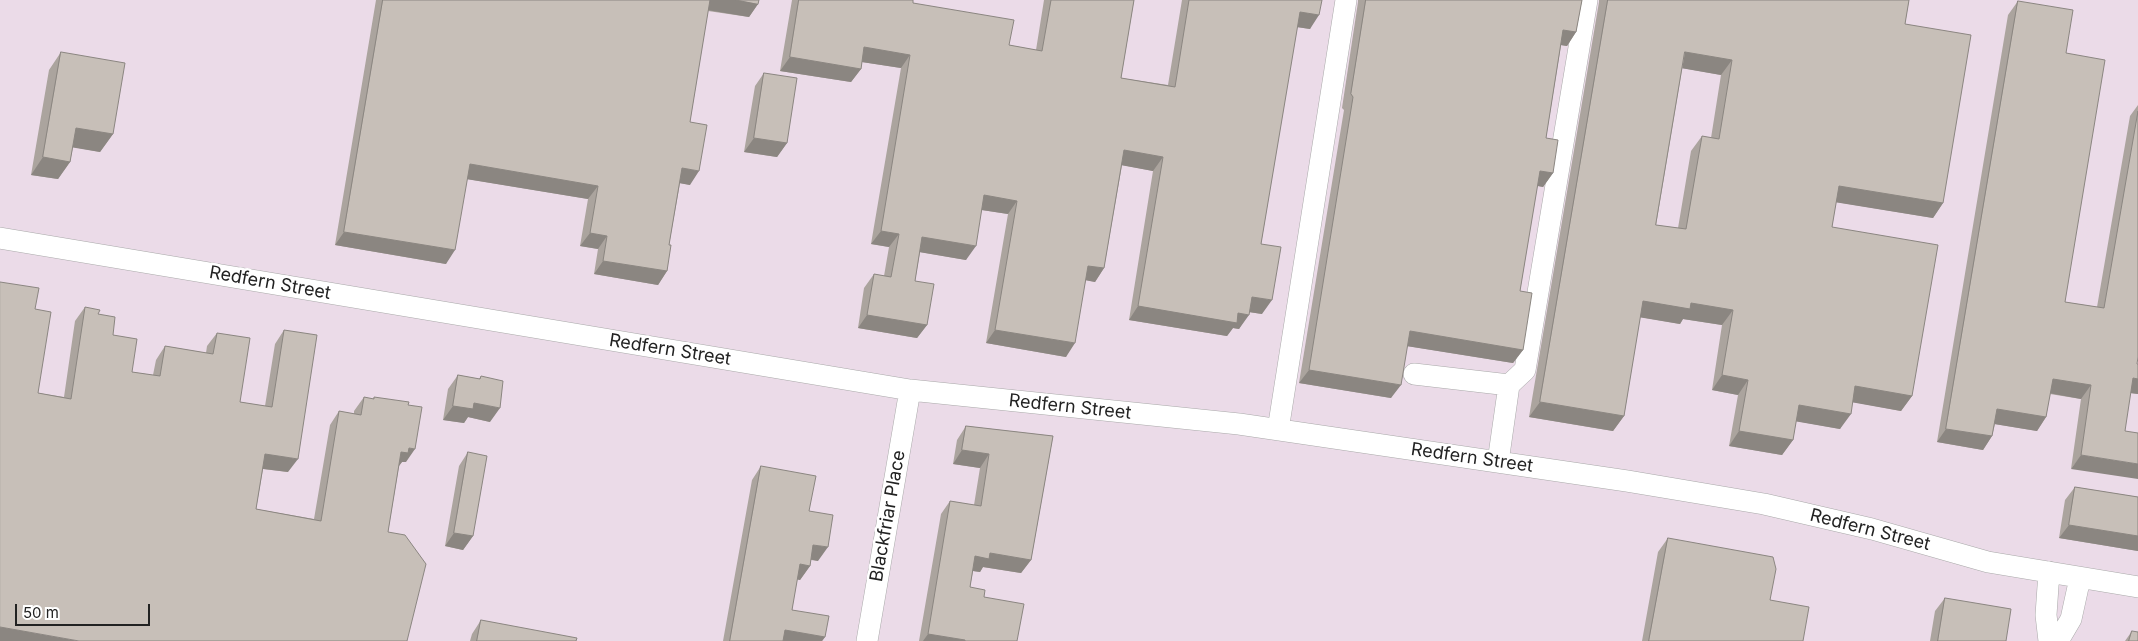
<!DOCTYPE html>
<style>
body{margin:0}
#map{position:relative;width:2138px;height:641px;overflow:hidden;background:#f2efe9;font-family:Inter,sans-serif}
canvas{display:block}
.scale{position:absolute;left:15px;top:604px;width:135px;height:22px;box-sizing:border-box;border:2px solid #222;border-top:0;padding-left:6px;font-size:15px;line-height:18px;white-space:nowrap;color:#222;-webkit-text-stroke:4px #fff;paint-order:stroke}
</style>
<div id="map">
<canvas width="2138" height="641"></canvas>
<div class="scale">50 m</div>
</div>
<script>
const c = document.querySelector('canvas').getContext('2d');
c.lineJoin = 'round';
function fill(path, color) { c.fillStyle = color; c.fill(path, 'evenodd'); }
function stroke(path, color, width, dash) { c.strokeStyle = color; c.lineWidth = width; c.lineCap = dash ? 'butt' : 'round'; c.setLineDash(dash || []); c.stroke(path); }
function drawText(font, color, halo, rows, align = 'center') {
  c.font = font + ' Inter,sans-serif'; c.lineWidth = 5; c.setLineDash([]); c.textBaseline = 'middle'; c.strokeStyle = halo; c.fillStyle = color; for (const [text, x, y, turn = 0] of rows) {
    c.save(); c.translate(x, y); c.rotate((+turn || 0) * Math.PI / 180); c.textAlign = isNaN(turn) ? turn : align; if (halo) c.strokeText(text, 0, 0); c.fillText(text, 0, 0); c.restore();
  }
}
const industrial = new Path2D(`
 M0 0H2138V641H0Z`);
const minor = new Path2D(`
 M0 238 910 390 1239 424 1627 481 1764 504 1872 529 1988 562 2138 587
 M1414 374 1509 385
 M1278 430 1346 0
 M1498 462 1509 385 1525 370 1587 0
 M2049 572 2046 615 2049 641
 M867 641 910 390
 M2058 641 2071 619 2080 578`);
const wall = new Path2D(`
 M376 0H759L758 4 749 17 708 11 690 122V185L680 183 669 245 667 271 658 285 594 274 598 249 580 246 588 199 467 179 446 264 335 245Z
 M792 0H913V3L1009 45 1036 50 1044 0H1134L1121 78 1168 85 1182 0H1322L1310 29 1297 27 1261 244 1262 314 1249 312 1239 329 1233 328 1227 336 1129 320 1153 171 1122 165 1104 268 1095 282 1086 280 1066 357 986 343 1008 214 982 210 966 260 920 252 915 281 927 325 917 338 858 328 864 288 874 274 884 276 889 247 871 244 901 68 862 62 861 69 851 82 780 71Z
 M1358 0H1582L1576 32 1567 46 1561 45 1546 138 1553 173 1543 187 1537 186 1520 291 1523 350 1513 363 1407 346 1391 398 1299 383 1344 110 1342 108 1358 2Z
 M1599 0H1909L1905 24 1943 203 1933 218 1836 202 1832 227 1912 396 1901 411 1853 402 1840 429 1796 421 1793 440 1782 455 1729 446 1738 395 1712 390 1722 325 1683 319 1680 324 1640 317 1624 416 1613 431 1529 417 1599 2ZM1682 68 1721 75 1711 138 1702 136 1691 151 1678 228 1656 225Z
 M2018 1 2066 53 2065 302 2097 307 2130 116 2138 105 2137 364H2138V394L2130 393 2071 469 2081 399 2050 394 2046 417 2037 431 1995 424 1992 436 1983 450 1937 442 2008 15Z
 M61 52 113 134 100 152 73 147 70 162 58 179 31 175 49 70Z
 M764 73 787 143 777 157 744 152 755 86Z
 M85 307 98 314 113 335 132 372 153 375 156 360 165 346 206 353 207 346 217 333 240 402 265 406 275 344 284 330 288 472 263 469 256 509 314 519 330 425 339 411 354 414V411L364 397 373 399 374 397 406 462H402L399 466 388 532 0 641 35 309 38 393 64 397 75 321Z
 M458 375 479 379 481 376 490 422 468 417 464 423 443 420 448 389Z
 M966 426 1053 436 1031 560 1021 573 983 567 980 572 973 571 970 587 984 597 1017 641H919L941 514 950 501 974 505 980 468 953 464 957 440Z
 M468 452 473 536 463 550 445 546 459 466Z
 M761 466 809 511 818 561 811 560 810 566 800 580 797 579 792 610 825 637 822 641H723L752 480Z
 M2075 487 2138 497V551L2059 538 2065 500Z
 M1668 538 1770 600 1803 641H1642L1658 552Z
 M1945 598 2006 641H1930L1935 611Z
 M481 620 576 641H470L472 634Z
 M2132 631 2138 641H2125Z`);
const shadedWall = new Path2D(`
 M708 0H736L758 4 749 17 701 9Z
 M1300 12 1319 15 1310 29 1290 26Z
 M1563 30 1576 32 1567 46 1554 44Z
 M864 47 910 55 901 68 855 61Z
 M1685 52 1732 60 1721 75 1675 67Z
 M790 57 861 69 851 82 780 71Z
 M76 128 113 134 100 152 64 146Z
 M754 138 787 143 777 157 744 152Z
 M1124 150 1163 157 1153 171 1115 164Z
 M43 157 70 162 58 179 31 175Z
 M470 164 598 186 588 199 460 178Z
 M682 168 699 171 690 185 673 182Z
 M1540 171 1553 173 1543 187 1530 184Z
 M1839 186 1943 203 1933 218 1828 201Z
 M984 195 1017 201 1008 214 975 209Z
 M881 231 899 234 889 247 871 244Z
 M344 232 455 250 446 264 335 245Z
 M590 233 607 236 598 249 580 246Z
 M922 237 976 246 966 260 913 251Z
 M603 261 667 271 658 285 594 274Z
 M1088 266 1104 268 1095 282 1079 279Z
 M1252 297 1272 300 1262 314 1242 311Z
 M1643 301 1691 303 1733 310 1722 325 1683 319 1680 324 1632 316Z
 M1138 306 1238 313 1249 315 1239 329 1233 328 1227 336 1129 320Z
 M867 315 927 325 917 338 858 328Z
 M995 330 1075 343 1066 357 986 343Z
 M1410 331 1523 350 1513 363 1400 345Z
 M1309 370 1401 385 1391 398 1299 383Z
 M1722 375 1748 380 1738 395 1712 390Z
 M2133 378 2138 379V394L2123 392Z
 M2053 379 2091 385 2081 399 2043 392Z
 M1855 386 1912 396 1901 411 1845 401Z
 M1540 402 1624 416 1613 431 1529 417Z
 M474 403 500 408 490 422 468 417 464 423 443 420 453 406Z
 M1799 405 1851 414 1840 429 1788 420Z
 M1997 409 2046 417 2037 431 1988 423Z
 M1946 429 1992 436 1983 450 1937 442Z
 M1739 431 1793 440 1782 455 1729 446Z
 M409 448 415 449 406 462H402L398 467 401 452Z
 M962 450 989 454 980 468 953 464Z
 M265 454 298 459 288 472 256 468Z
 M2081 455 2138 464V479L2071 469Z
 M2069 525 2138 536V551L2059 538Z
 M454 533 473 536 463 550 445 546Z
 M813 545 828 547 818 561 804 558Z
 M990 553 1031 560 1021 573 983 567 980 572 966 570 975 556Z
 M800 564 810 566 800 580 790 578Z
 M0 627 79 641H0Z
 M785 630 825 637 822 641H777Z
 M928 634 965 640V641H923Z`);
const building = new Path2D(`
 M383 0H710L690 122 707 125 699 171 682 168 669 245H671L667 271 603 261 607 236 590 233 598 186 470 164 455 250 344 232Z
 M736 0H759L758 4Z
 M799 0H913V3L1014 20 1009 45 1042 51 1051 0H1134L1121 78 1175 87 1189 0H1322L1319 15 1300 12 1261 244 1281 247 1272 300 1252 297 1249 315 1238 313 1237 323 1138 306 1163 157 1124 150 1104 268 1088 266 1075 343 995 330 1017 201 984 195 976 246 922 237 915 281 934 284 927 325 867 315 874 274 891 277 899 234 881 231 910 55 864 47 861 69 790 57Z
 M1366 0H1582L1576 32 1563 30 1546 138 1558 140 1553 173 1540 171 1520 291 1532 293 1523 350 1410 331 1401 385 1309 370 1353 97 1351 94Z
 M1608 0H1909L1905 24 1971 35 1943 203 1839 186 1832 227 1938 245 1912 396 1855 386 1851 414 1799 405 1793 440 1739 431 1748 380 1722 375 1733 310 1691 303 1690 309 1643 301 1624 416 1540 402ZM1685 52 1732 60 1719 139 1702 136 1686 229 1656 225Z
 M2018 1 2073 10 2066 53 2105 60 2065 302 2104 308 2138 111V357L2137 364H2138V379L2133 378 2125 431 2138 433V464L2081 455 2091 385 2053 379 2046 417 1997 409 1992 436 1946 429Z
 M61 52 125 63 113 134 76 128 70 162 43 157Z
 M764 73 797 78 787 143 754 138Z
 M0 282 39 288 35 309 51 312 38 393 71 399 85 307 100 310 98 314 115 317 113 335 137 339 132 372 160 376 165 346 213 354 217 333 250 338 240 402 272 407 284 330 317 335 298 459 265 454 256 509 321 521 339 411 361 415 364 397 374 399V397L409 402 408 405 422 407 415 449 409 448 408 453 401 452 388 532 405 535 426 564 407 641H79L0 627Z
 M458 375 480 379 481 376 503 381 500 408 474 403 473 409 453 406Z
 M966 426 1053 436 1031 560 990 553 989 559 975 556 970 587 985 590 984 597 1024 604 1017 641H965V640L928 634 950 501 981 506 989 454 962 450Z
 M468 452 487 456 473 536 454 533Z
 M761 466 816 476 809 511 833 515 828 547 813 545 810 566 800 564 792 610 829 616 825 637 785 630 783 641H730Z
 M2075 487 2138 497V536L2069 525Z
 M1668 538 1773 557 1776 569 1770 600 1809 607 1803 641H1649Z
 M1945 598 2011 609 2006 641H1938Z
 M481 620 577 638 576 641H477Z
 M2132 631 2138 632V641H2129Z`);
const streetNames = [
 ["Redfern Street",270,283,10],
 ["Redfern Street",670,350,9],
 ["Redfern Street",1070,407,6],
 ["Redfern Street",1472,458,8],
 ["Blackfriar Place",888,516,-80],
 ["Redfern Street",1870,530,14]
];
fill(industrial, '#ebdbe8');
stroke(minor, '#a9a9a9', 22);
stroke(minor, '#fff', 21);
fill(wall, '#aba49e');
fill(shadedWall, '#8b8681');
fill(building, '#c7bfb8');
stroke(building, '#8b8681', 1);
drawText('18px', '#222', '#fff', streetNames);
</script>
